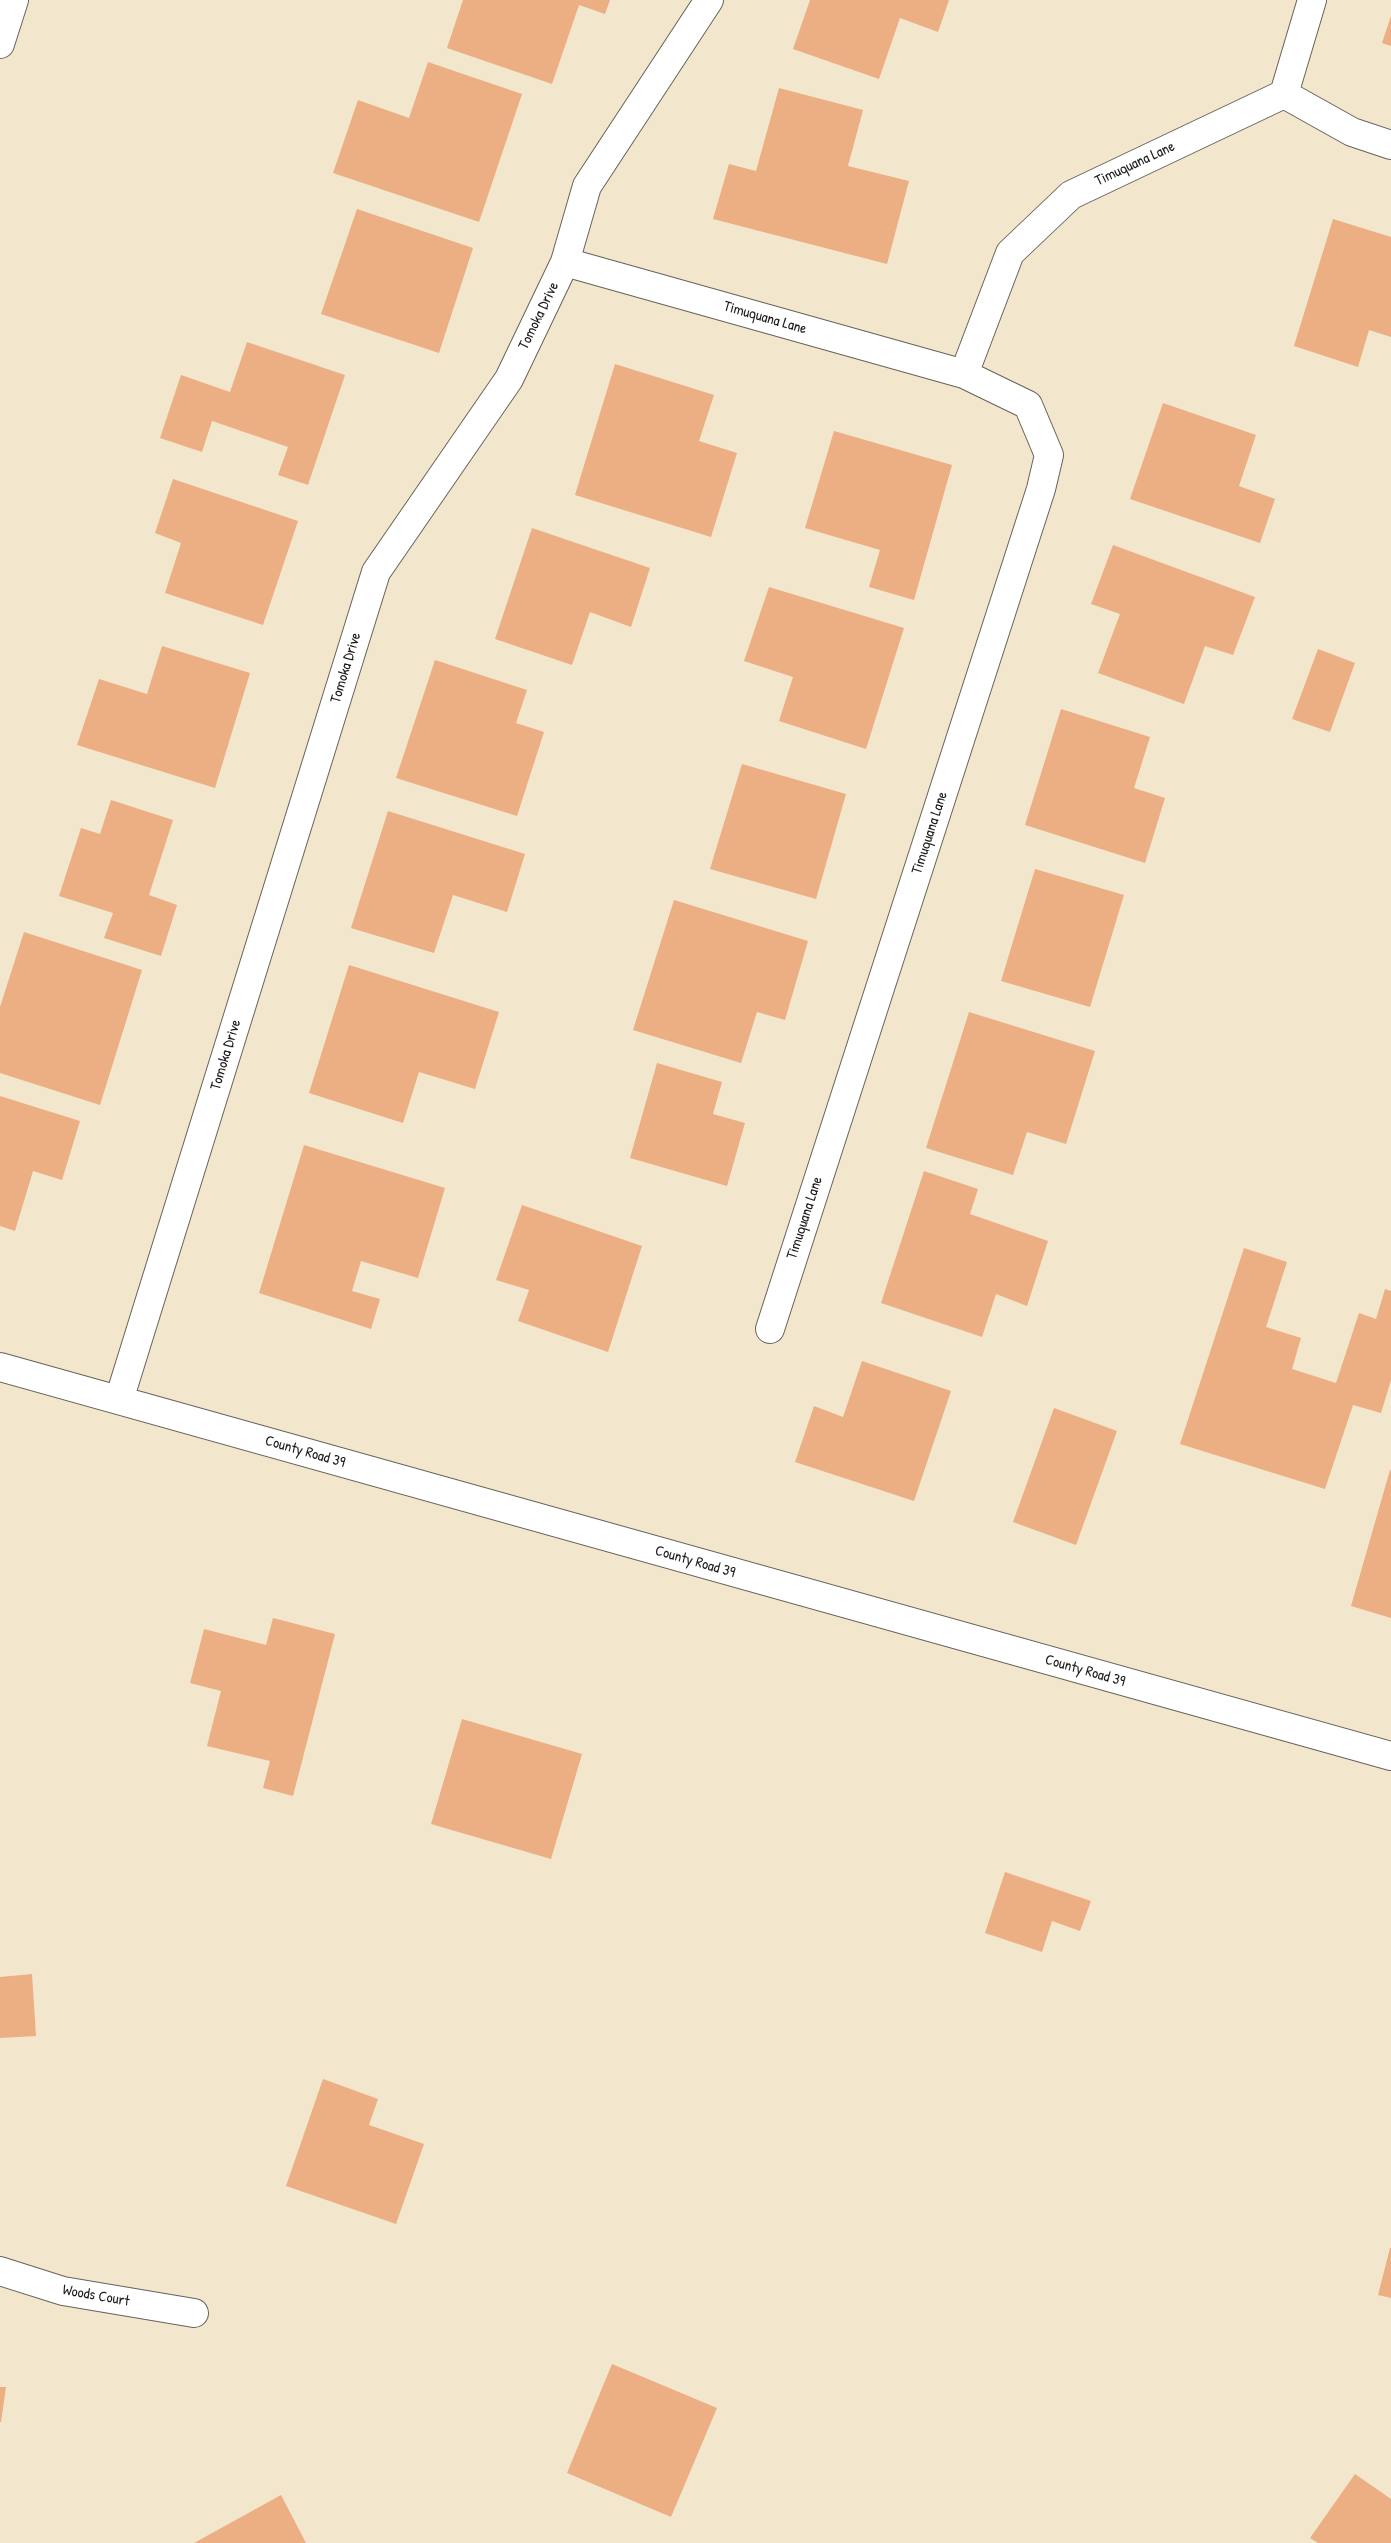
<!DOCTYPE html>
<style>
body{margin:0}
canvas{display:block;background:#f2e6cd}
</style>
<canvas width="1391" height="2543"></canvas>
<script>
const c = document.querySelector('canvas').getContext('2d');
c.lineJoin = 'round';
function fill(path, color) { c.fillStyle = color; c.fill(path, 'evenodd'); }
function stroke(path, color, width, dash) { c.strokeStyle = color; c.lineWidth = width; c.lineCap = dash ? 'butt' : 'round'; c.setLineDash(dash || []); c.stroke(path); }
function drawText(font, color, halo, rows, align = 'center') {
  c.font = font + ' "Patrick Hand",sans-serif'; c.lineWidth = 5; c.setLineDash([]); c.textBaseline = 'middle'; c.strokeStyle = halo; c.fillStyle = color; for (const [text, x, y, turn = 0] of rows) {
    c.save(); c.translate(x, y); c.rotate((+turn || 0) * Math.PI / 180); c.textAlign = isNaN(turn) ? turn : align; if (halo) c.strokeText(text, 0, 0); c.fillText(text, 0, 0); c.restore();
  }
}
const building = new Path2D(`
 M463 0H610L605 14 579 5 552 84 447 48Z
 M810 0H949L938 32 900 18 879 79 793 49Z
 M1391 16V46L1382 43Z
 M428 62 522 94 479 222 333 173 358 100 409 118Z
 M779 88 863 110 848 166 909 181 887 264 713 219 729 164 756 171Z
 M357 209 473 248 439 353 321 314Z
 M1333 219 1391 237V337L1369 330 1358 367 1294 346Z
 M247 342 345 375 308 485 278 475 288 447 212 421 202 452 160 438 181 375 230 392Z
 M615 364 714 395 699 441 737 453 711 537 575 495Z
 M1163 403 1256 435 1239 486 1275 499 1260 543 1130 499Z
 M834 431 952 465 914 600 869 587 880 550 805 528Z
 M173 479 298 521 263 625 165 593 181 543 155 533Z
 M532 528 650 568 631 627 590 612 572 665 495 639Z
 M1113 545 1255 597 1233 655 1205 646 1184 704 1098 673 1120 614 1091 604Z
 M769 587 904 628 866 749 779 721 793 677 744 661Z
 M162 646 250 673 215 788 77 745 99 679 147 694Z
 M1318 649 1355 663 1330 732 1292 719Z
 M435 660 527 690 516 723 544 732 517 816 396 778Z
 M1061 709 1150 737 1134 788 1165 798 1145 863 1025 825Z
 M742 764 846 794 816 899 710 869Z
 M111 800 173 820 149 895 177 905 161 956 104 938 113 913 59 896 81 828 100 834Z
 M388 811 525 854 507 912 453 895 434 953 351 928Z
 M1035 869 1124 895 1090 1007 1001 981Z
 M674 900 808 941 785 1020 757 1012 741 1063 633 1030Z
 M24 932 142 970 100 1105 0 1073V1007Z
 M349 965 499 1012 475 1089 419 1072 403 1123 309 1093Z
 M969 1012 1095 1051 1066 1144 1027 1132 1013 1175 926 1148Z
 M657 1063 722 1082 713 1114 745 1123 727 1186 630 1158Z
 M0 1096 80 1121 62 1180 33 1171 15 1231 0 1226Z
 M304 1145 445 1188 418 1278 361 1261 352 1291 380 1299 371 1329 259 1293Z
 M924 1171 978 1189 970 1214 1048 1241 1027 1306 996 1294 982 1337 881 1303Z
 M522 1205 642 1246 608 1352 518 1321 529 1290 496 1280Z
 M1244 1248 1287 1262 1266 1327 1301 1338 1292 1369 1336 1383 1359 1313 1376 1319 1385 1289 1391 1291V1380L1381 1413 1353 1405 1325 1489 1180 1444Z
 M862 1361 951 1391 914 1501 795 1462 814 1406 843 1417Z
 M1054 1408 1117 1431 1076 1545 1013 1522Z
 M1390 1470H1391V1618L1351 1606Z
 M273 1618 335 1634 293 1796 263 1788 270 1761 207 1746 221 1691 190 1683 204 1629 266 1645Z
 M462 1719 582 1754 551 1859 431 1824Z
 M1005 1872 1091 1901 1080 1931 1052 1921 1042 1952 985 1933Z
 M32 1974 36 2036 0 2038V1977Z
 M323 2079 378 2099 369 2125 424 2144 396 2224 286 2186Z
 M1390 2248H1391V2298L1378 2295Z
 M612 2364 717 2408 671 2517 567 2473Z
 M0 2387H6L1 2422H0Z
 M1355 2474 1391 2499V2543H1318L1310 2538Z
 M281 2495 306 2543H194Z`);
const minor = new Path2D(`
 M1284 94 1312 0
 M565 262 964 374 1028 405 1049 455 1041 489 770 1329
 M964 374 1010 253 1071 195 1284 94 1352 132 1391 145
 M0 1367 1391 1756
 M119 1400 376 572 509 379 565 262 587 186 709 0
 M0 2271 63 2291 194 2313`);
const major = new Path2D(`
 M0 44 14 0`);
const streetNames = [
 ["Timuquana Lane",1135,164,-25],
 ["Tomoka Drive",539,316,-64],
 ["Timuquana Lane",765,318,16],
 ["Tomoka Drive",346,668,-73],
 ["Timuquana Lane",930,833,-72],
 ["Tomoka Drive",226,1055,-73],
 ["Timuquana Lane",805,1218,-72],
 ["County Road 39",305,1452,16],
 ["County Road 39",695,1562,16],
 ["County Road 39",1085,1671,16],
 ["Woods Court",96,2296,10]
];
fill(building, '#ecaf83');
stroke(minor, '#67635a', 30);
stroke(major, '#67635a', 30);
stroke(minor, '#fff', 28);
stroke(major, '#fff', 28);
drawText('15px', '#1c1c1c', '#fff', streetNames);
</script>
